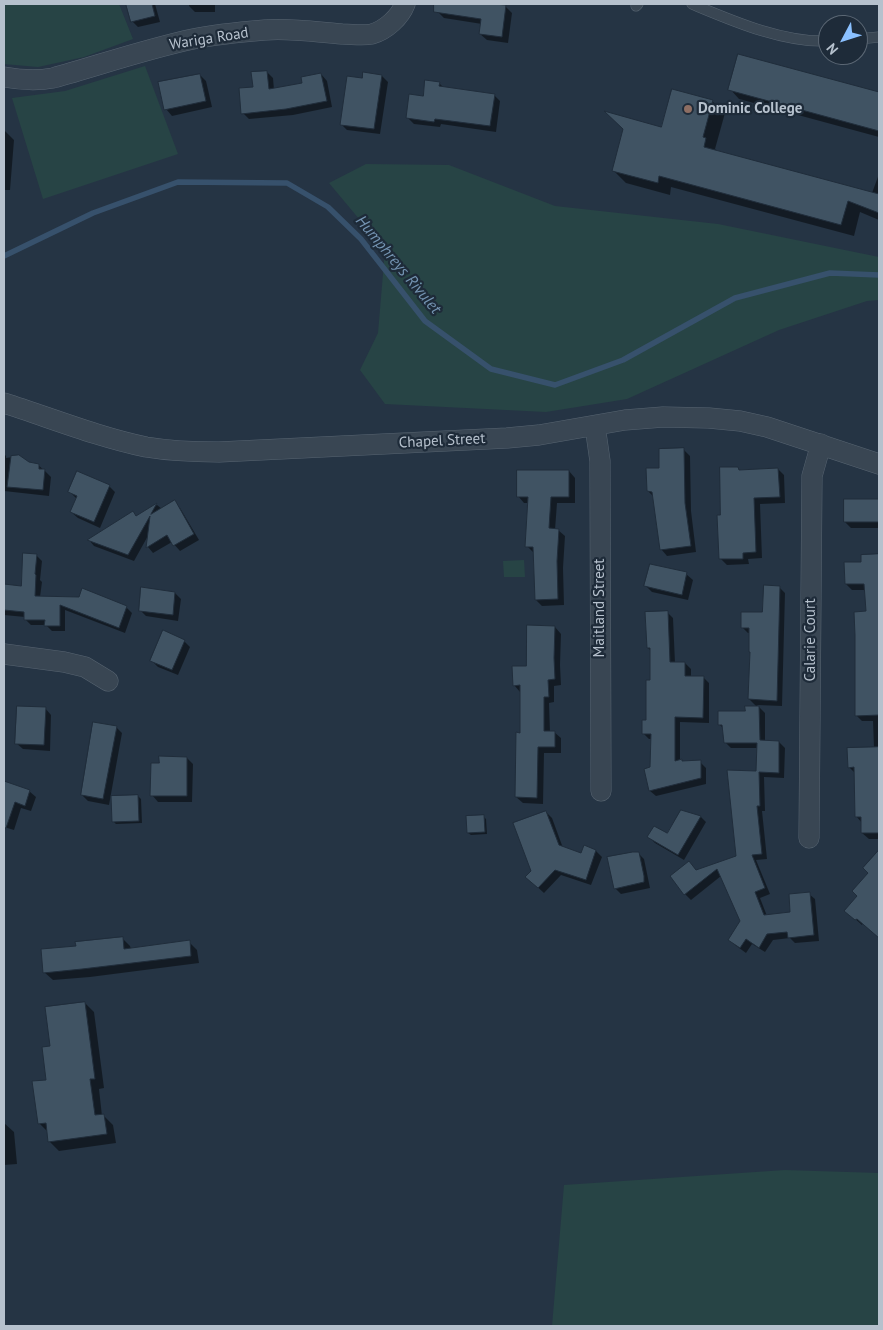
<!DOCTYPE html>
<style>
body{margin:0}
#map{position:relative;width:883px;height:1330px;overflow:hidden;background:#253444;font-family:"PT Sans",sans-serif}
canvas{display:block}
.frame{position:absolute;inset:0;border:5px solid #b6c1cd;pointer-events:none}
.north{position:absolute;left:818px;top:15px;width:50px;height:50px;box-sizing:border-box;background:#1e2b39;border:1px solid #5b6774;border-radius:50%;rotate:230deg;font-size:14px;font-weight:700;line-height:20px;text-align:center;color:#b6c1cd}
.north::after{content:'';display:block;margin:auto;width:18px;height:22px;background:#8ac0ff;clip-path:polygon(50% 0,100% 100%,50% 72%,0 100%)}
</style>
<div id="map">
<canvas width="883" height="1330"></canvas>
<div class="frame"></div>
<div class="north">N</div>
</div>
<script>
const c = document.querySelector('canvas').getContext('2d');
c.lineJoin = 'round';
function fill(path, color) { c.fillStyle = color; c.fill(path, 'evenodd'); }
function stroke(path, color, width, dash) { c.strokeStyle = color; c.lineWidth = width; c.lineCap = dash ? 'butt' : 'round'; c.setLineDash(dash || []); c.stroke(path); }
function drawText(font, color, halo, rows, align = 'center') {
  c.font = font + ' "PT Sans",sans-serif'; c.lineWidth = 4.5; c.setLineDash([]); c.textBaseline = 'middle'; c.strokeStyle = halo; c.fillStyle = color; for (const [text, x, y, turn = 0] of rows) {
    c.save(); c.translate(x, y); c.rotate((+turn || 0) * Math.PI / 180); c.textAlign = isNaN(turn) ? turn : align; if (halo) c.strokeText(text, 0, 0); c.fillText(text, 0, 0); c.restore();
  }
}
const green = new Path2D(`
 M4 4H119L133 39 84 57 38 67 4 64Z
 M145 66 178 154 43 199 12 98 65 91Z
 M366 164 449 165 555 206 718 224 879 257V300L867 301 779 330 627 399 546 412 385 404 360 370 378 333 385 250 329 183Z
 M524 560 525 577H504L503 561Z
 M785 1170 879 1173V1326H552L564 1185Z`);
const shadow = new Path2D(`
 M128 4H155L160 22 138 27 132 21Z
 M189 4H215V12H195L189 6Z
 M250 4H280V5Z
 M439 4H484L506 7 512 13 508 43 487 40 480 34 482 24 444 18 438 12Z
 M739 56 879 93V137L739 99 730 89Z
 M267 72 273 78 274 90 304 84 321 74 327 81 332 107 293 115 249 119 243 113 254 88Z
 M200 75 206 81 212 107 172 116 166 109Z
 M382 76 388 82 380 134 347 130 341 124 363 79Z
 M439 83 444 88 494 95 500 101 496 132 441 124 440 127 414 124 407 117 424 97Z
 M712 101 725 113 715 149 718 152 872 193 879 174V220L860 212 854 236 671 187 670 195 626 183 614 171 662 128Z
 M4 130 14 140 10 190H4Z
 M684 450 690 456 691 511 696 552 667 556 661 549 654 497 648 491 660 469Z
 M4 454 6 456V458L19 456 28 464 38 465 45 471 51 477 49 496 4 491Z
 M738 468 740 471 778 469 784 475 785 503 760 504 762 558 748 559 749 564 727 565 721 559 722 516Z
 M569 471 575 478V503H557L555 530H558L565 536 563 568 564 605 542 606 536 600 534 553 527 546 529 503H524L518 496Z
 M109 486 115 492 100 528 78 518 71 512 77 499 70 492Z
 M845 500H879V528H851L845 522Z
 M174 502 180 508 199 540 180 551 172 542 153 553 148 547 149 534 134 561 94 546 89 540 133 513 137 517 157 505 162 509Z
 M36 555 42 561 40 580 42 582 40 597 126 607 132 613 125 633 65 610V631H52L46 625H31L25 619V617L4 615V586L22 588Z
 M862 556H879V839H869L862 833V823L856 816 855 773 849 767 874 748 873 721H862L856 715 867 613 866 590H852L846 584 862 563Z
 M686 574 693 580 688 600 652 592 646 586Z
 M779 587 785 593 782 706 757 705 765 713V742H779L785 748 784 778 764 777 765 811H762L767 859 756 860 770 894 760 898 767 916 792 913 809 894 815 899 819 941 795 943 790 938 773 940 765 952 752 944 746 953 735 945 729 939 741 921 721 876 691 900 685 894 689 862 697 871 737 856 757 772 758 748H731L725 742 724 729 719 724 757 707 749 699 751 653 750 633H748L742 627 764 614Z
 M175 593 181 599 178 621 146 616 140 610Z
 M667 612 673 618 675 663H685L691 669V677H703L709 683V723L680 722V761L683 762H700L706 768V784L656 796 650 791 652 739H649L643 733 647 721 652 682V652L648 648Z
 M555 627 561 634 560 665 561 685 554 686V702L549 703 550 732H554L561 738V753H544L543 804 523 803 516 797 522 734 520 692 514 685Z
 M184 641 190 647 178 675 158 667 152 661Z
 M45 708 51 715 50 751 23 749 16 743Z
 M116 727 122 733 109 805 88 801 82 795Z
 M187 758 193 764 192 802H158L152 795 160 764Z
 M4 782 29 791 36 797 31 811 21 808 14 830 4 827Z
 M138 796 141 799 142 823 116 824 113 821Z
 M682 811 701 817 706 822 684 860 655 843 649 837 668 835Z
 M546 812 552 818 563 848 581 854 584 847 596 851 602 857 591 885 561 875 544 893 533 883 532 872Z
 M483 816 486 819 487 834 471 835 468 833Z
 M879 852V937L863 923 862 925 852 916 858 896 869 873 864 868Z
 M638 853 644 859 650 888 621 894 615 888Z
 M122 938 130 946 131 949 189 942 197 950 199 963 90 977 53 980 44 972 77 947Z
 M85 1003 94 1012 104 1088 99 1089 102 1116H104L113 1125 116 1143 59 1151 49 1141 48 1132 39 1123 48 1081Z
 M4 1123 14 1132 17 1164 4 1165Z`);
const stream = new Path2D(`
 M4 256 93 213 178 182 287 183 328 207 361 239 425 321 491 369 555 385 623 360 735 298 830 273 879 275`);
const building = new Path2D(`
 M126 4H152L155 16 131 22Z
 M434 4H494L506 5 502 37 479 34 481 19 434 12Z
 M738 54 879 92V131L728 90Z
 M267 71 269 89 302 83 301 77 321 73 327 101 286 109 241 114 239 88 253 87 251 72Z
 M363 72 382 75 374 129 340 125 347 76 362 78Z
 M200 74 206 101 164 110 158 82Z
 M425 80 440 82 439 86 495 94 490 126 435 119 434 122 406 118 409 94 423 96Z
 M672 89 713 100 703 137 706 138 704 147 879 194V213L848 201 841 225 659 176 658 183 612 171 623 129 604 111 661 127Z
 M684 448 685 503 691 546 660 550 652 492 647 491 646 468H659V449Z
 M19 455 29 462 39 464V469H45L43 490 7 487 11 456Z
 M720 467H738L739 470 778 468 780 497 754 498 756 552 743 553V559H719L717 515H720Z
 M517 470H569V497H551L549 528 559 529 557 561 558 599 535 600 533 547H525L528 497H517Z
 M77 471 110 485 94 522 70 512 77 496 68 492Z
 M844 499H879V522H844Z
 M175 500 194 534 173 546 167 535 146 548 150 516 128 555 87 540 133 511 136 516 157 503 151 514Z
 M23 553 37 554 35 574 36 575 35 596 79 597 82 588 127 606 119 628 60 605V626H44L45 620H24V612L4 610V584L21 586Z
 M879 554V715L855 716V635L854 612 866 611 864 584H845L844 562H861V555Z
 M650 564 687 572 682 595 644 586Z
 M764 585 780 586 777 701 748 699 750 652H749V628H741V612H762Z
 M141 587 175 592 173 615 139 611Z
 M668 611 670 662H685V676H704L703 718 675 717V761L682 759V761L701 760V778L649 791 644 769 650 767 651 734H642V720H646V680H650V648H647L645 612Z
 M527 625 555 626 554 658 555 679 548 680 549 697H544V731H555V747H538L537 798 515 797 516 732 520 733V685L513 686 512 666H526Z
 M163 630 185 640 172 670 150 661Z
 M17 706 46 707 44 745 15 744Z
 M745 706H759L760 740 779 741V773L759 772 760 806H757L762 854 752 855 765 888 755 892 764 915 790 912 789 894 810 892 814 935 788 938 787 932 767 934 759 948 746 939 740 948 728 940 740 921 717 869 684 895 670 876 689 861 696 870 736 856 727 770 756 771 757 743H724L722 725H718V711H745Z
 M93 722 117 726 103 799 81 795Z
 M879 747V833H861V817H855L854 767 848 768 847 748Z
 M159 756 187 757V796H150L151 763H159Z
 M4 781 30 790 25 806 15 802 6 828H4Z
 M138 795 139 821 112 822 111 796Z
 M681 810 701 816 678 855 647 837 654 826 667 833Z
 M546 811 559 845 581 853 584 845 596 850 586 880 555 870 538 888 525 877 531 871 513 823Z
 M484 815 485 832 467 833 466 816Z
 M879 850V938L857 919 855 920 844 911 857 896 852 891 868 873 863 868Z
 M633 852H639L644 876V882L614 889 607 857Z
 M123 937 124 949 190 940 191 956 82 969 43 973 41 949 76 946 75 942Z
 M85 1002 95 1079H90L95 1115 104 1114 107 1134 48 1142 46 1123 38 1124 32 1081 46 1080 42 1047 50 1046 45 1007Z`);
const service = new Path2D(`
 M692 4C733 21 783 43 828 41
 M636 6 638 4
 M858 39 879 37`);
const minor = new Path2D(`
 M4 77C21 80 36 81 53 78 100 65 146 49 193 39 217 34 241 32 265 30 291 28 316 32 342 34 352 34 362 36 372 34 386 30 400 17 405 4
 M4 403C51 418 98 437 146 447 170 451 195 452 219 452L507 438 539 435 625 420 663 417 709 418 740 421 767 427 879 464
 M595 426 600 461 601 791
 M4 654 64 662 85 667 108 681
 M809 838 812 476 821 444`);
const markers = [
 [688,109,5,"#8d6e63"]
];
const streetNames = [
 ["Wariga Road",209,39,-9],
 ["Chapel Street",442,441,-3],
 ["Maitland Street",600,608,-90],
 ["Calarie Court",811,640,-90]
];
const poiNames = [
 ["Dominic College",698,109]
];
const waterNames = [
 ["Humphreys Rivulet",398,265,50]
];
fill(green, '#274445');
fill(shadow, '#0007');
stroke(stream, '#37516c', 5.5);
fill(building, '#405363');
stroke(building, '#202d3b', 1);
stroke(service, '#576471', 11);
stroke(minor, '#576471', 21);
stroke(service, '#394653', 10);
stroke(minor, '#394653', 20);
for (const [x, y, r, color] of markers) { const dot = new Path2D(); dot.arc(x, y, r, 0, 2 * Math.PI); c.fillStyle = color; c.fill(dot); stroke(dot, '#1e2b39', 2); }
drawText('15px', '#b6c1cd', '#1e2b39', streetNames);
drawText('bold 15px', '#b6c1cd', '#1e2b39', poiNames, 'left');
drawText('italic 16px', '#7494b2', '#1e2b39', waterNames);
</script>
